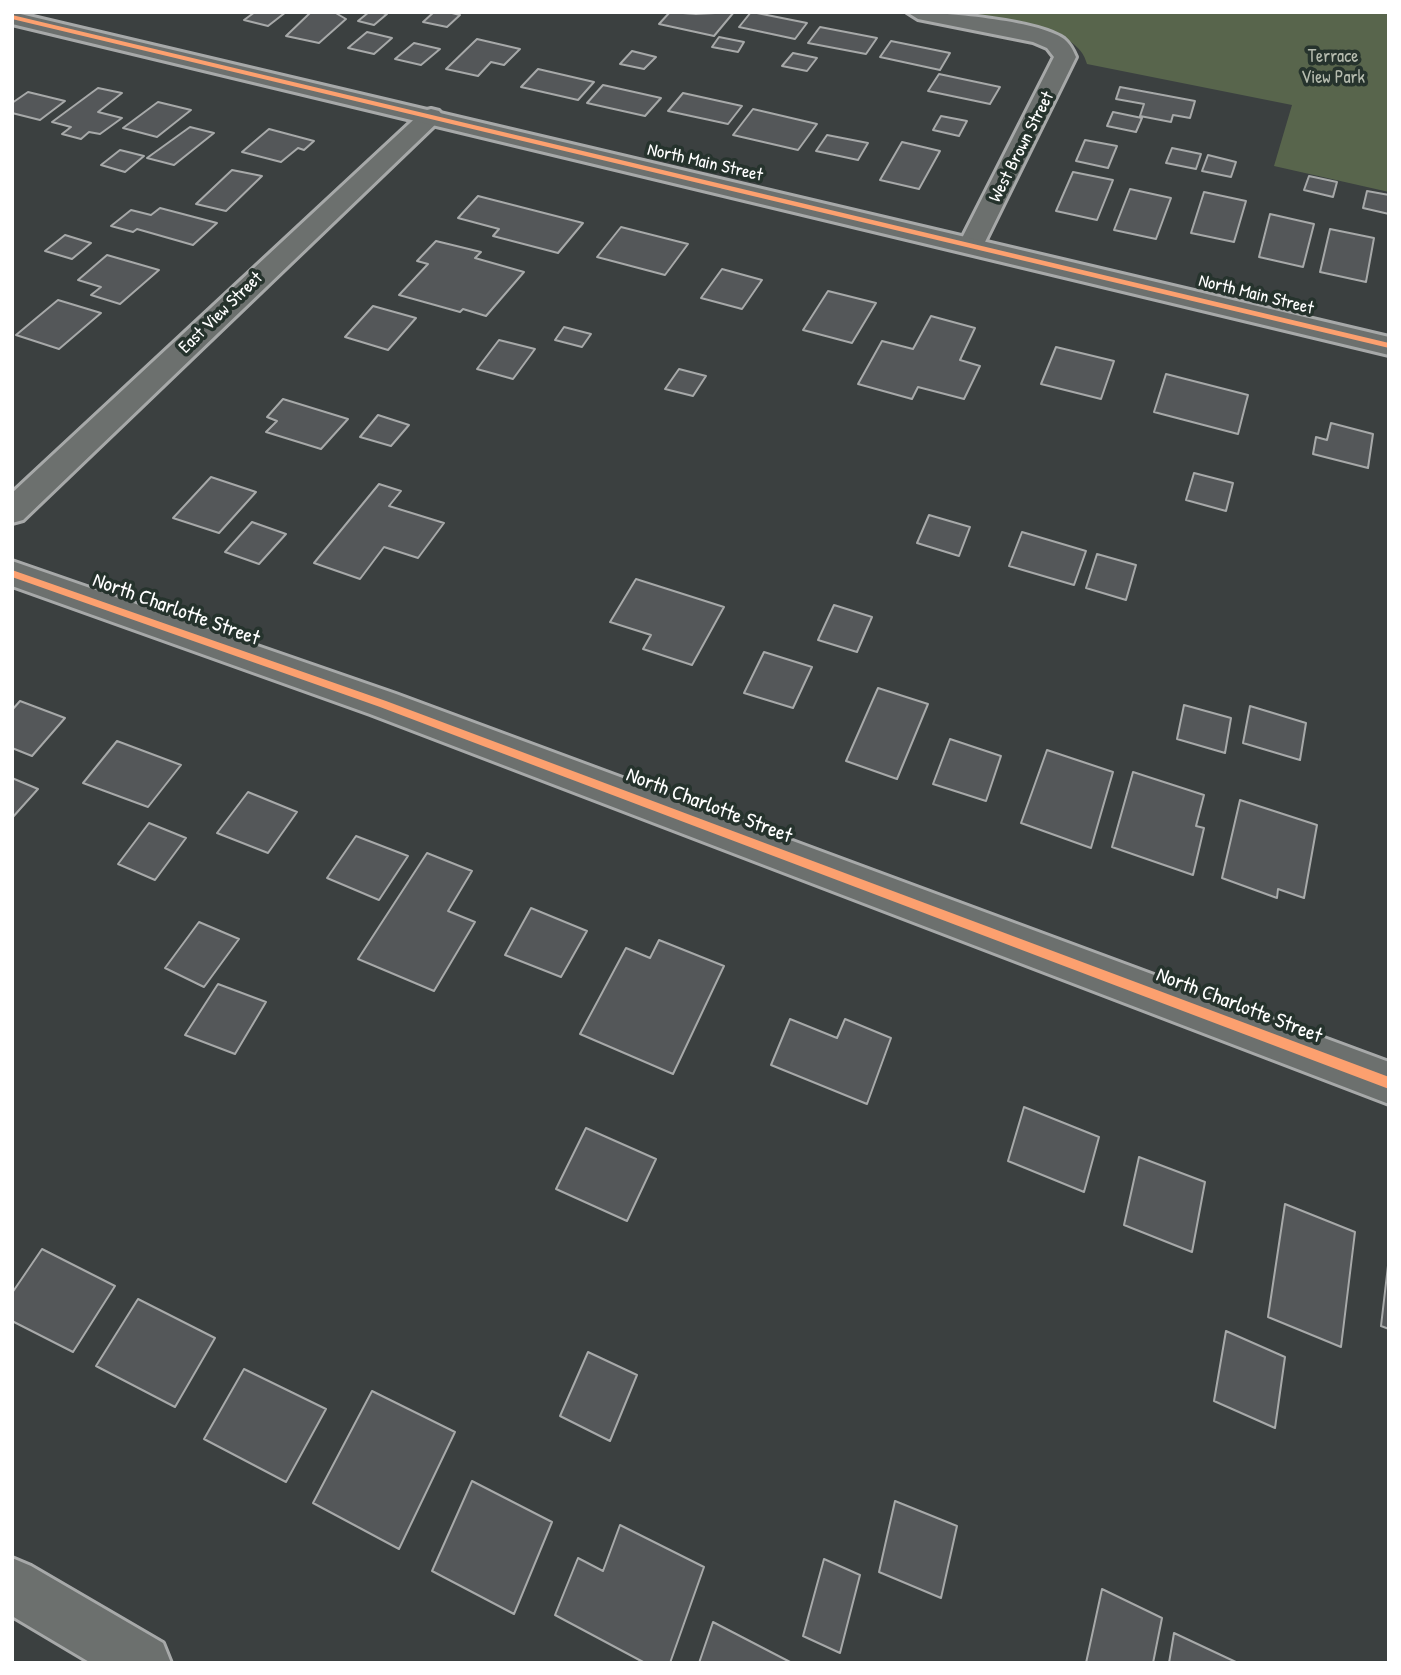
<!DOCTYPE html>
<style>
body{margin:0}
#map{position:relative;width:1401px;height:1675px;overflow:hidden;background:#3b4040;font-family:"Patrick Hand",sans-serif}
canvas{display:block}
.frame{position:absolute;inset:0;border:14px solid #fff;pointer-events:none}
</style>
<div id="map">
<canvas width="1401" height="1675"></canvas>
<div class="frame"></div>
</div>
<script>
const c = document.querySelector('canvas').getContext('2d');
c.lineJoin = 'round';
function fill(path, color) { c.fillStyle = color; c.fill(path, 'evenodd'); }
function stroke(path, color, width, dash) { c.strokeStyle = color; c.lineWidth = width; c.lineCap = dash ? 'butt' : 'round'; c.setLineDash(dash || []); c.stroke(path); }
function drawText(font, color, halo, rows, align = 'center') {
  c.font = font + ' "Patrick Hand",sans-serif'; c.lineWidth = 7; c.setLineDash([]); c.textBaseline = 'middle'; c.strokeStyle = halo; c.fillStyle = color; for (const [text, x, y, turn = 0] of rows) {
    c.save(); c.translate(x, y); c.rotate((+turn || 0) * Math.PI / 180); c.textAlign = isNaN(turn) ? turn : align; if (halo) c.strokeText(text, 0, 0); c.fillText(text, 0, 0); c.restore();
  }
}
const green = new Path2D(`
 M961 12H1389V192L1274 166 1292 105 1087 64C1079 25 994 19 961 12Z`);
const building = new Path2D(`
 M255 12H286L268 26 244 20Z
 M311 12H334L346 19 319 43 286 36Z
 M369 12H379L387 14 374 25 358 21Z
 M434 12H448L460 15 447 27 423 22Z
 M670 12 696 14 734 12 714 36 659 24Z
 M751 12H752L807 23 795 39 739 27Z
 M820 27 877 38 866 54 808 43Z
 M367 32 392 38 374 54 348 48Z
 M719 37 744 42 738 52 712 47Z
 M477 39 520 49 504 65 491 62 478 76 446 69Z
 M891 41 950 53 940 70 880 57Z
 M414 43 440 49 421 65 395 59Z
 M632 51 656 57 644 69 620 64Z
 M793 53 817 58 807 71 782 66Z
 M538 69 594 82 578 100 521 87Z
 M939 74 1000 87 990 104 928 91Z
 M603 85 661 98 645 116 587 103Z
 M1120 87 1195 101 1190 118 1173 115 1171 122 1140 116 1144 104 1116 99Z
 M98 88 122 93 98 112 122 118 100 134 89 132 81 139 62 134 71 127 52 122Z
 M28 92 65 101 40 120 12 113V103Z
 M683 93 742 106 728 124 668 111Z
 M158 102 191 110 157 137 123 128Z
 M753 109 817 124 798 150 733 135Z
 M1113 112 1142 118 1136 132 1107 126Z
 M941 116 967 121 959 136 933 130Z
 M190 127 214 133 174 165 147 158Z
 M269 129 314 141 304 150 298 148 281 162 242 152Z
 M827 135 868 143 858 160 816 151Z
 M1085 140 1117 146 1108 168 1076 161Z
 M902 142 940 151 919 189 880 180Z
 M1172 148 1201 154 1196 169 1166 163Z
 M120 150 144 156 125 172 101 165Z
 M1208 155 1236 162 1231 177 1202 171Z
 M232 170 262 176 226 211 196 204Z
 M1073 172 1113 180 1097 220 1056 211Z
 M1309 176 1337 182 1333 197 1304 190Z
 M1130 189 1171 198 1156 239 1114 230Z
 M1367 191 1389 195V214L1363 208Z
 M1204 192 1246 201 1234 242 1191 233Z
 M478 196 583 223 558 253 493 236 499 229 458 218Z
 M160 208 217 223 193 245 137 229 133 232 111 226 131 210 151 215Z
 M1270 214 1314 224 1303 267 1259 257Z
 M621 227 688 244 665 275 597 257Z
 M1330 229 1374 238 1366 282 1320 272Z
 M65 235 91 243 72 259 45 251Z
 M436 241 481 252 475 258 524 272 486 316 463 309 460 312 399 295 428 264 417 261Z
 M107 255 159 270 120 304 91 295 101 287 78 280Z
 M722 269 762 280 742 309 701 298Z
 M828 291 876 303 852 343 803 330Z
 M58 300 101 313 59 349 16 335Z
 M373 306 416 318 388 350 345 337Z
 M931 316 975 328 960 360 980 366 964 399 918 387 912 399 858 384 882 341 913 349Z
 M564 327 591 334 582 347 555 340Z
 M499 340 535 349 513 379 477 369Z
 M1056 347 1114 361 1101 399 1041 384Z
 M679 369 706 376 693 396 665 389Z
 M1166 374 1248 395 1238 434 1154 412Z
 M283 399 348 419 321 449 266 432 277 421 267 417Z
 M378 415 409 425 391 446 360 437Z
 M1331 423 1373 434 1368 468 1313 454 1316 437 1327 440Z
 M1194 473 1233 483 1226 511 1186 500Z
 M211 477 256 492 219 533 173 518Z
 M379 484 401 491 389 506 444 523 418 558 384 547 360 579 314 563Z
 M929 515 970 527 959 556 917 543Z
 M252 522 286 534 259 564 225 552Z
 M1022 532 1086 551 1074 585 1009 566Z
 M1097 554 1136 565 1126 600 1086 588Z
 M636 579 724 607 692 665 643 649 651 635 610 622Z
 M834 605 872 617 857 652 818 640Z
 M764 652 812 667 793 708 744 693Z
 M878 688 928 704 897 779 846 761Z
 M20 701 65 718 32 756 12 748V710Z
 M1184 705 1231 718 1225 753 1177 739Z
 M1250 706 1306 723 1300 760 1243 743Z
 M950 739 1001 756 986 801 933 784Z
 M117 741 181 765 148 807 83 783Z
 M1047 750 1113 772 1091 848 1021 823Z
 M1133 772 1204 795 1196 826 1204 828 1193 875 1112 847Z
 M12 778 38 789 12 818Z
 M248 792 297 812 268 853 217 833Z
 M1240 800 1317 825 1304 898 1278 889 1277 898 1222 878Z
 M149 823 186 838 155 880 118 864Z
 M356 836 408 856 379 900 327 878Z
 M427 853 472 871 448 911 475 922 434 991 358 959Z
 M531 908 587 931 561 977 505 955Z
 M199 922 239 939 204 987 165 968Z
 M659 940 724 966 673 1074 580 1034 626 948 650 958Z
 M218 984 266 1002 235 1054 185 1035Z
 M790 1019 837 1038 845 1019 891 1038 867 1104 771 1065Z
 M1024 1107 1099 1137 1084 1192 1008 1161Z
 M586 1128 656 1159 627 1221 556 1189Z
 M1139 1157 1205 1182 1192 1252 1124 1225Z
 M1285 1204 1355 1232 1341 1347 1268 1317Z
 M42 1249 115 1286 73 1352 12 1321V1293Z
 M1389 1257V1329L1381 1326Z
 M138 1299 215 1338 175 1407 96 1366Z
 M1226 1331 1285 1357 1275 1428 1214 1401Z
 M588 1352 637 1375 610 1441 560 1416Z
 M244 1369 326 1409 286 1482 204 1439Z
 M372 1391 455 1432 399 1549 313 1503Z
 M472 1481 552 1522 514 1614 432 1571Z
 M895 1501 957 1526 941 1598 879 1572Z
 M620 1525 704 1567 670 1663H645L555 1615 578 1558 603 1571Z
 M824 1559 860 1575 840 1653 803 1636Z
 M1102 1589 1162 1618 1153 1663H1086Z
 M713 1622 792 1663H699Z
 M1174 1633 1238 1663H1169Z`);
const street = new Path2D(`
 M907 12C940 12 1039 20 1064 39 1070 44 1073 50 1076 57L981 250H963L959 244 1054 57 1047 48 1033 42 918 19Z
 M431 109 439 111 443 116 439 121 23 520 12 523V493L423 111Z
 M12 561 396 694 1389 1062V1104L370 714 12 586Z
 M12 1558 31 1566 163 1643 171 1663H91L12 1616Z`);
const secondary = new Path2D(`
 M12 12 1389 337V355L12 24Z`);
const cycleway = new Path2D(`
 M12 15 1389 343V348L12 19Z
 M12 570 386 701 1389 1077V1089L380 707 12 577Z`);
const farParknames = [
 ["Terrace",1333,57],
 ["View Park",1333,78]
];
const farStreetnames = [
 ["West Brown Street",1022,147,-63],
 ["North Main Street",705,163,13],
 ["North Main Street",1256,295,14],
 ["East View Street",221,313,-44]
];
const streetNames = [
 ["North Charlotte Street",176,610,20],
 ["North Charlotte Street",709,806,21],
 ["North Charlotte Street",1239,1006,21]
];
fill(green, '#58654c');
fill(building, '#545759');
stroke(building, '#a7a9a9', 2);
stroke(street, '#a7a9a9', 6);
stroke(secondary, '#a7a9a9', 6);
fill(street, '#6c706e');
fill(secondary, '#6c706e');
fill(cycleway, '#fca06f');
drawText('18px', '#b6bcaf', '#26332d', farParknames);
drawText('18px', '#fff', '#26332d', farStreetnames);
drawText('21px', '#fff', '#26332d', streetNames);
</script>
